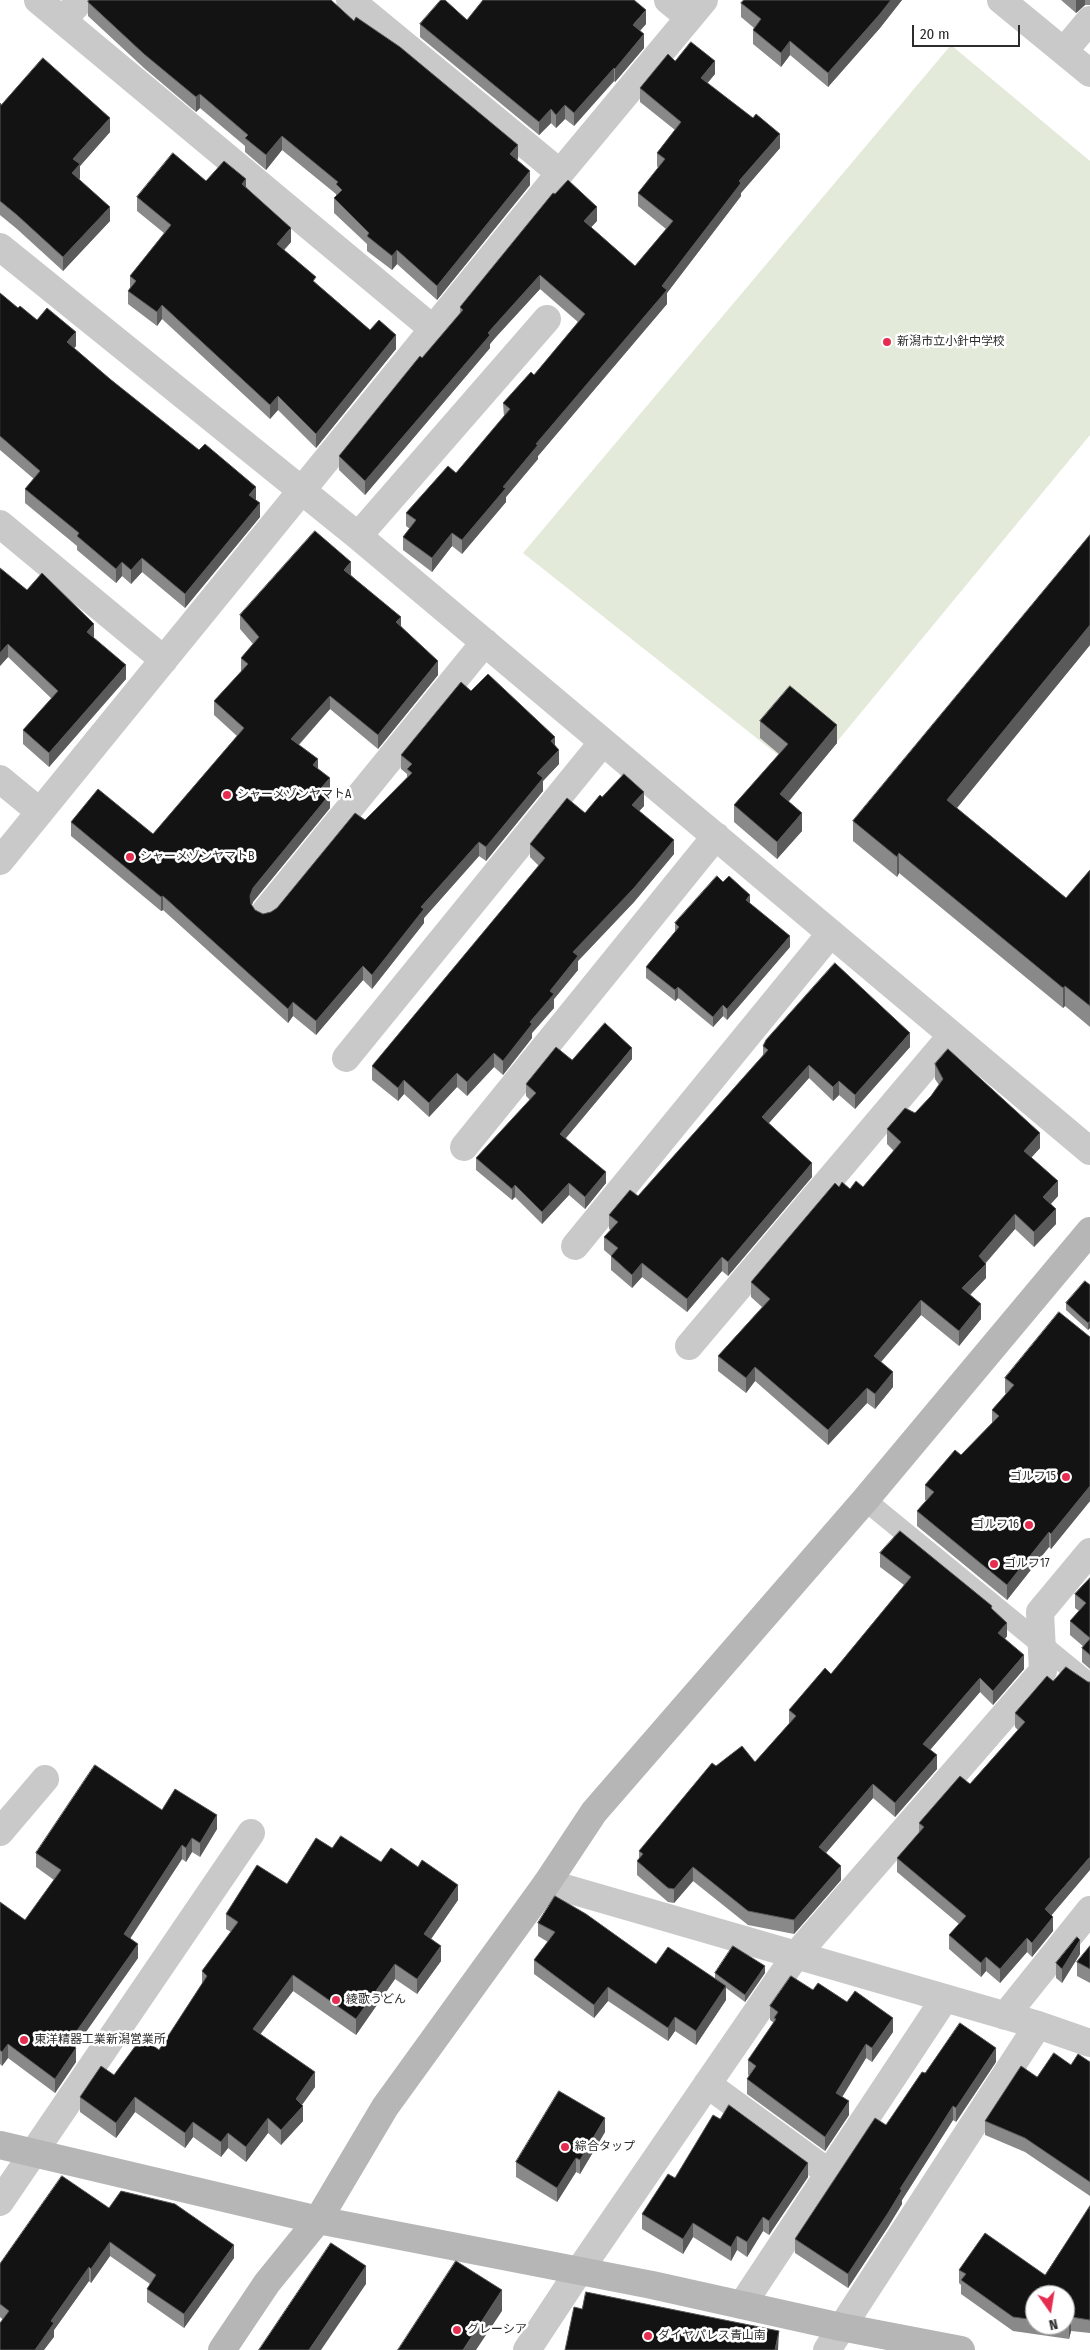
<!DOCTYPE html>
<meta charset="utf-8">
<style>
body{margin:0}
#map{position:relative;width:1090px;height:2350px;overflow:hidden;background:#fff;font-family:"Fira Sans Condensed",sans-serif}
canvas{display:block}
.north{position:absolute;left:1025px;top:2285px;width:50px;height:50px;box-sizing:border-box;background:#fff;border:1px solid #ababab;border-radius:50%;rotate:167deg;font-size:14px;font-weight:700;line-height:20px;text-align:center;color:#2c2c2c}
.north::after{content:'';display:block;margin:auto;width:18px;height:22px;background:#e52d50;clip-path:polygon(50% 0,100% 100%,50% 72%,0 100%)}
.scale{position:absolute;left:912px;top:25px;width:108px;height:22px;box-sizing:border-box;border:2px solid #2c2c2c;border-top:0;padding-left:6px;font-size:15px;line-height:18px;white-space:nowrap;color:#2c2c2c;-webkit-text-stroke:4px #fff;paint-order:stroke}
</style>
<div id="map">
<canvas width="1090" height="2350"></canvas>
<div class="north">N</div>
<div class="scale">20 m</div>
</div>
<script>
const c = document.querySelector('canvas').getContext('2d');
c.lineJoin = 'round';
function fill(path, color) { c.fillStyle = color; c.fill(path, 'evenodd'); }
function stroke(path, color, width, dash) { c.strokeStyle = color; c.lineWidth = width; c.lineCap = dash ? 'butt' : 'round'; c.setLineDash(dash || []); c.stroke(path); }
function drawText(font, color, halo, rows, align = 'center') {
  c.font = font + ' "Fira Sans Condensed","Noto Sans JP",sans-serif'; c.lineWidth = 5; c.setLineDash([]); c.textBaseline = 'middle'; c.strokeStyle = halo; c.fillStyle = color; for (const [text, x, y, turn = 0] of rows) {
    c.save(); c.translate(x, y); c.rotate((+turn || 0) * Math.PI / 180); c.textAlign = isNaN(turn) ? turn : align; if (halo) c.strokeText(text, 0, 0); c.fillText(text, 0, 0); c.restore();
  }
}
const green = new Path2D(`
 M951 45 1090 161V435L807 778 523 553Z`);
const lane = new Path2D(`
 M865 1500 1090 1684`);
const street = new Path2D(`
 M38 0 433 329
 M350 0 560 173
 M668 0 689 17
 M1001 0 1090 73
 M63 20 81 0
 M1064 51 1090 20
 M0 247 358 536 1090 1151
 M0 524 164 660
 M358 536 547 319
 M0 779 40 812
 M0 861 560 173 704 0
 M265 912 485 642
 M346 1058 603 742
 M464 1147 716 836
 M575 1246 831 933
 M689 1346 952 1035
 M0 1832 45 1779
 M547 1883 1038 2025 1090 2043
 M1005 2016 1090 1910
 M707 2084 829 2173
 M0 2202 251 1833
 M742 2305 945 1998
 M527 2350 579 2271 796 1955 1043 1671 1040 1612 1090 1552
 M827 2350 1038 2025`);
const secondary = new Path2D(`
 M0 2145 318 2220 652 2285 841 2327 961 2350
 M222 2350 267 2283 318 2220 385 2107 547 1883 594 1812 865 1500 1090 1231`);
const wall = new Path2D(`
 M744 0H902L880 28 828 87 790 55 781 67 753 44V30L754 28 741 17V3Z
 M1061 0H1090V5H1085L1076 13Z
 M88 2 354 21 518 159 517 160 530 185 437 300 397 264 392 270 367 251V244L334 213V198L336 196V194L282 150 266 170 245 152V146L200 108 196 112 144 68 88 16Z
 M467 20 646 24 640 31 644 48 615 82 614 81 574 126 565 119 556 128 551 123 539 135 420 37V24Z
 M675 61 715 74 707 83 780 148 741 193V196L667 293V304L538 456V459L506 497V502L462 554 452 546 432 572 403 550V537L410 529 406 526V513L456 473 504 417 503 403 534 375 578 322 540 289 495 338 490 344V348L365 495 339 470V456L460 313V307L597 221 591 227 635 266 666 229 638 206V193L658 168 657 166V153L675 130 640 102V88Z
 M0 103 1 105 110 132 80 166V178L79 179 110 221 63 271 17 229 0 215Z
 M206 181 246 187 291 242 284 250 316 283 370 330 396 349 316 448 278 410 270 419 162 319 157 326 128 304V291L130 288V276L164 233 137 211V197Z
 M0 293 18 308 76 346 74 348 110 379 256 500 260 517 185 608 142 572 131 584 122 576 116 583 77 550V546L25 503V489L34 479 0 450Z
 M1090 535V645L957 808 1066 898 1090 870V1027L1065 1006 1063 1008 899 873 897 877 853 841V821Z
 M351 575 401 626 438 675 378 749 330 709 299 745 318 769 330 792 329 794 330 808 253 902 252 905 255 910 263 914 271 912 277 908 365 820 407 777V774L401 769V755L471 691 555 746 559 764 543 781V791L486 861 479 856 424 918V923L372 989 363 980 316 1035 293 1016 288 1023 163 910 161 911 71 836V822L153 834 237 736 214 715V701L241 672V658L253 644 240 629V615Z
 M27 590 94 638 126 679 49 767 23 744V730L52 699 8 657 0 666Z
 M760 721 837 743 788 801 802 831 777 859 734 822V805L779 754 760 738Z
 M602 797 644 806 639 811 674 854 634 902 578 961V970L554 999V1008L532 1033V1038L503 1075 494 1067 467 1096 457 1087 429 1117 404 1094 398 1101 372 1080V1066L539 866 530 857V844L585 813Z
 M723 882 750 904 790 947 727 1020 723 1016 713 1027 678 998 675 1001 646 978V967L675 932V923Z
 M763 1046 910 1047 855 1109 839 1095 833 1101 809 1078 768 1123 812 1177 728 1276 722 1271 687 1312 642 1277 632 1288 611 1270V1256L604 1250V1237L611 1230 609 1229V1215L638 1196 763 1055Z
 M632 1059 566 1138 606 1183 585 1209 569 1195 542 1224 515 1197 512 1200 476 1170V1158L530 1100 526 1096V1084L572 1060Z
 M935 1064 1040 1148 1031 1157 1058 1196 1051 1204 1056 1224 1034 1247 1015 1229 986 1263V1278L970 1295 981 1319 959 1346 921 1315 881 1362 893 1387 875 1409 867 1403 828 1445 755 1381 746 1393 718 1371V1356L762 1307 751 1297V1282L839 1187 850 1189 863 1187 894 1151 887 1144V1129L915 1113 931 1096 939 1085 935 1079Z
 M1090 1285V1328L1088 1330 1066 1310V1303Z
 M1090 1337V1501L1051 1549 1049 1547 1007 1600 917 1526V1511L926 1500H925V1485L961 1455 992 1423V1410L1006 1394 1005 1393V1378Z
 M880 1553 992 1609 1007 1636 1005 1639 1024 1669 993 1705 980 1692 930 1750 937 1769 895 1817 873 1798 826 1853 841 1880 794 1934 748 1925 693 1881 674 1903 668 1902 637 1875V1861L639 1859V1851L716 1766 755 1762 789 1724V1710L831 1674 904 1585 880 1567Z
 M1090 1578V1669L1082 1662V1648L1084 1647 1070 1635V1621L1079 1611 1075 1608V1594Z
 M1047 1676 1052 1915 1053 1931 1032 1957 1027 1952 1000 1983 986 1971 981 1977 949 1949V1935L959 1924 897 1872V1858L919 1833V1823L970 1784 1018 1730 1015 1727V1713Z
 M162 1810 217 1829 200 1857 192 1852 186 1862 182 1859 130 1938 138 1958 75 2047 76 2062 55 2093 8 2058 2 2066 0 2064V1902L25 1920 54 1880 36 1867V1853Z
 M332 1848 381 1862 458 1900 431 1939 441 1961 417 1994 395 1979 356 2035 293 1991 260 2034 315 2087 302 2105 303 2121 281 2145 268 2133 246 2162 228 2148 221 2157 193 2137 185 2148 135 2112 116 2138 80 2112V2097L114 2075 159 2050 202 1984V1971L231 1932 226 1929V1914L287 1884Z
 M538 1923 656 1964 715 1979V1973H765L745 2002 726 1988V2000L696 2045 675 2031 668 2041 608 2001 594 2018 534 1974V1960L548 1942 538 1936Z
 M1090 1946V1983L1077 1976V1962Z
 M1080 1954 1062 1983 1056 1978V1963Z
 M813 1990 893 2032 872 2062 866 2058 842 2097 849 2115 825 2151 747 2094V2079L749 2076 748 2075V2060L774 2023 770 2020V2006Z
 M996 2062 956 2122 953 2120 934 2150 902 2200V2204L888 2227 848 2288 795 2253V2239L886 2125Z
 M1090 2062V2196L1025 2152 985 2135V2121L1037 2077Z
 M605 2132 580 2174 576 2172 557 2202 516 2177V2162Z
 M808 2177 769 2235 763 2231 747 2257 737 2250 731 2261 693 2237 683 2254 642 2229V2214L675 2178Z
 M1090 2206V2333L1071 2331 1069 2339 1013 2331 961 2294V2285L959 2283V2270L1045 2275ZM1035 2295 1065 2325H1035Z
 M109 2208 234 2258 184 2328 147 2302V2289L150 2284 110 2256 91 2283 89 2281 54 2330V2337L2 2319 0 2317V2264Z`);
const shadedWall = new Path2D(`
 M891 0H902L880 28 828 87V73Z
 M1076 0H1085V5L1076 13Z
 M646 10V24L633 38V25Z
 M644 34V48L615 82V69Z
 M790 41V55L781 67V53Z
 M715 61V74L701 91V78Z
 M614 68V81L574 126V113Z
 M200 94V108L196 112V97Z
 M565 105V119L556 128V115Z
 M551 109V123L539 135V122Z
 M110 118V132L80 166V178L72 187 73 159Z
 M780 134V148L741 193V196L667 293V304L538 456V459L506 497V502L462 554V540L536 444 662 286 739 181Z
 M282 136V150L266 170V155Z
 M518 145V159L510 168V154Z
 M530 171V185L437 300V286Z
 M246 179V193L242 184Z
 M110 207V221L63 271V257Z
 M597 207V221L584 235V221Z
 M291 228V242L277 258V244Z
 M397 250V264L392 270V256Z
 M540 275V289L495 338 490 344V348L365 495V481L488 333 495 325Z
 M162 305V319L157 326V312Z
 M76 332V346L67 356V342Z
 M396 335V349L316 448V434Z
 M278 396V410L270 419V405Z
 M256 487V501L249 495Z
 M260 503V517L185 608V594Z
 M452 533V546L432 572V558Z
 M142 558V572L131 584V570Z
 M122 562V576L116 583V569Z
 M351 562V576L344 570Z
 M401 617V631L396 622Z
 M94 624V638L87 645V632Z
 M1090 625V645L947 820V800Z
 M8 644V657L0 666V653Z
 M438 661V675L378 749V735Z
 M126 665V679L49 767V753Z
 M330 696V709L291 753V739Z
 M837 725V743L780 812V794Z
 M555 737V751L551 741Z
 M559 750V764L543 781V791L486 861V847L537 773Z
 M318 759V773L313 765Z
 M330 778V792L321 802V788Z
 M644 792V806L632 819V805Z
 M330 794V808L253 902 250 910V896L253 888Z
 M802 813V831L777 859V842Z
 M674 840V854L634 902 578 961V970L554 999V1008L532 1033V1038L503 1075V1061L530 1022 573 952Z
 M479 842V856L424 918V923L372 989V975L421 907Z
 M899 853V873L897 877V857Z
 M750 895V906L746 900Z
 M163 896V910L161 911V897Z
 M790 936V947L727 1020V1009Z
 M363 966V980L316 1035V1021Z
 M1065 986V1006L1063 1008V988Z
 M678 987V998L675 1001V990Z
 M293 1002V1016L288 1023V1009Z
 M723 1005V1016L713 1027V1017Z
 M910 1033V1047L855 1109V1095Z
 M632 1048V1059L560 1145V1134Z
 M494 1053V1067L467 1096V1082Z
 M809 1065V1078L762 1131V1117Z
 M457 1073V1087L429 1117V1103Z
 M404 1080V1094L398 1101V1088Z
 M839 1081V1095L833 1101V1087Z
 M1040 1133V1148L1024 1166V1151Z
 M812 1163V1177L728 1276V1262Z
 M606 1172V1183L585 1209V1197Z
 M1058 1181V1196L1043 1212V1197Z
 M569 1183V1195L542 1224V1212Z
 M515 1185V1197L512 1200V1189Z
 M1056 1209V1224L1034 1247V1232Z
 M1015 1214V1229L980 1269 986 1264V1278L962 1303V1288L979 1256Z
 M722 1257V1271L687 1312V1299Z
 M642 1263V1277L632 1288V1275Z
 M921 1300V1315L874 1370V1356Z
 M981 1304V1319L959 1346V1331Z
 M1090 1321V1328L1088 1330V1323Z
 M755 1367V1381L746 1393V1378Z
 M893 1372V1387L875 1409V1394Z
 M867 1388V1403L828 1445V1430Z
 M1090 1486V1501L1051 1549V1534Z
 M1049 1532V1547L1007 1600V1585Z
 M1007 1623V1636L998 1647V1633Z
 M1024 1655V1669L993 1705V1691Z
 M980 1678V1692L923 1758V1744Z
 M937 1755V1769L895 1817V1803Z
 M873 1784V1798L819 1861V1847Z
 M217 1815V1829L200 1857V1843Z
 M192 1838V1852L186 1862V1848Z
 M182 1845V1859L124 1948V1934Z
 M1090 1857V1870L1045 1923V1909Z
 M841 1866V1880L794 1934V1920Z
 M693 1867V1881L674 1903V1889Z
 M458 1885V1900L424 1949V1934Z
 M1053 1917V1931L1032 1957V1943Z
 M1027 1938V1952L1000 1983V1969Z
 M1080 1940V1954L1062 1983V1969Z
 M138 1944V1958L69 2056V2042Z
 M441 1946V1961L417 1994V1979Z
 M986 1957V1971L981 1977V1963Z
 M395 1964V1979L356 2035V2019Z
 M765 1966V1973L745 2002V1995Z
 M293 1975V1991L253 2044V2029Z
 M726 1986V2000L696 2045V2031Z
 M608 1987V2001L594 2018V2005Z
 M675 2017V2031L668 2041V2028Z
 M893 2018V2032L872 2062V2048Z
 M8 2044V2058L2 2066V2052Z
 M866 2044V2058L836 2107V2093Z
 M76 2048V2062L55 2093V2079Z
 M996 2048V2062L956 2122V2108Z
 M315 2072V2087L298 2110 303 2106V2121L281 2145V2130L296 2099Z
 M135 2097V2112L116 2138V2123Z
 M849 2101V2115L825 2151V2137Z
 M953 2106V2120L902 2200V2204L888 2227 848 2288V2274L900 2189Z
 M268 2118V2133L246 2162V2147Z
 M605 2118V2132L580 2174V2160Z
 M193 2122V2137L185 2148V2133Z
 M228 2133V2148L221 2157V2142Z
 M576 2158V2172L557 2202V2188Z
 M808 2163V2177L769 2235V2221Z
 M763 2217V2231L747 2257V2242Z
 M693 2223V2237L683 2254V2239Z
 M737 2236V2250L731 2261V2247Z
 M110 2242V2256L91 2283V2269Z
 M234 2245V2258L184 2328V2314Z
 M366 2266V2284L321 2350H309Z
 M89 2267V2281L54 2330V2337L44 2350H35L51 2321Z
 M502 2290V2311L476 2350H463Z
 M1071 2317V2331L1069 2339V2325Z
 M779 2331 778 2350H775Z`);
const building = new Path2D(`
 M89 0H331L354 21 356 17 400 47 518 145 510 154 530 171 437 286 397 250 392 256 367 236 369 233 334 198 342 190 336 184 338 182 282 136 266 155 245 138 248 135 200 94 196 97 144 54 88 2Z
 M441 0H445L467 20 483 0H634L646 10 633 25 644 34 615 69 614 68 574 113 565 105 556 115 551 109 539 122 420 24Z
 M744 0H891L880 14 828 73 790 41 781 53 753 30 761 19 741 3Z
 M691 42 715 61 701 78 753 118 756 114 780 134 739 181 741 183 662 286 667 290 536 444 538 445 503 487 506 488 462 540 452 533 432 558 403 537 416 520 406 513 448 466 456 473 510 409 503 403 531 372 534 375 585 314 540 275 495 325 488 333 490 335 365 481 339 456 420 356 422 358 463 310 460 307 553 193 555 194 568 180 597 207 584 221 635 266 673 221 638 193 665 159 657 153 681 122 640 88 668 54 675 61Z
 M43 58 110 118 73 159 80 164 72 173 110 207 63 257 17 215 0 201V103L1 105Z
 M173 153 206 181 224 161 246 179 242 184 291 228 277 244 316 277 313 281 370 330 379 320 396 335 316 434 278 396 270 405 162 305 157 312 128 291 136 281 130 276 171 225 137 197Z
 M0 293 18 308 20 306 37 320 47 308 76 332 67 342 110 379 199 450 205 444 256 487 249 495 260 503 185 594 142 558 131 570 122 562 116 569 77 536 79 533 25 489 40 471 0 436Z
 M315 531 351 562 344 570 401 617 396 622 438 661 378 735 330 696 291 739 318 759 313 765 330 778 321 788 330 794 253 888 250 896 251 904 255 910 263 914 271 912 277 908 355 813 365 820 412 773 407 769 412 764 401 755 461 682 471 691 488 674 555 737 551 741 559 750 537 773 543 778 486 847 479 842 421 907 424 909 372 975 363 966 316 1021 293 1002 288 1009 163 896 161 897 71 822 98 789 153 834 244 728 214 701 248 664 241 658 259 637 240 615Z
 M1090 535V625L947 800 1066 898 1090 870V1006L1065 986 1063 988 899 853 897 857 853 821Z
 M0 568 27 590 42 573 94 624 87 632 126 665 49 753 23 730 58 691 8 644 0 653Z
 M790 686 837 725 780 794 802 813 777 842 734 805 788 744 760 721Z
 M624 774 644 792 632 805 674 840 634 888 573 952 578 956 550 991 554 994 530 1022 532 1024 503 1061 494 1053 467 1082 457 1073 429 1103 404 1080 398 1088 372 1066 545 858 530 844 567 798 585 813 600 795 602 797Z
 M717 876 723 882 729 876 750 895 746 900 790 936 727 1009 723 1005 713 1017 678 987 675 990 646 967 679 927 675 923Z
 M835 963 910 1033 855 1095 839 1081 833 1087 809 1065 762 1117 812 1163 728 1262 722 1257 687 1299 642 1263 632 1275 611 1256 618 1248 604 1237 618 1222 609 1215 630 1190 638 1196 768 1050 763 1046 766 1040Z
 M605 1023 632 1048 560 1134 606 1172 585 1197 569 1183 542 1212 515 1185 512 1189 476 1158 536 1093 526 1084 556 1047 572 1060Z
 M948 1049 1040 1133 1024 1151 1058 1181 1043 1197 1056 1209 1034 1232 1015 1214 979 1256 986 1264 962 1288 981 1304 959 1331 921 1300 874 1356 893 1372 875 1394 867 1388 828 1430 755 1367 746 1378 718 1356 770 1299 751 1282 835 1183 839 1187 842 1182 850 1189 856 1181 863 1187 901 1142 887 1129 905 1108 915 1113 931 1096 943 1079 935 1064Z
 M1085 1281 1090 1285V1321L1088 1323 1066 1303Z
 M1059 1312 1090 1337V1486L1051 1534 1049 1532 1007 1585 917 1511 934 1492 925 1485 955 1450 961 1455 999 1416 992 1410 1014 1385 1005 1378Z
 M900 1531 992 1606 991 1608 1007 1623 998 1633 1024 1655 993 1691 980 1678 923 1744 937 1755 895 1803 873 1784 819 1847 841 1866 794 1920 748 1911 693 1867 674 1889 668 1888 637 1861 643 1854 639 1851 712 1763 716 1766 742 1746 755 1762 796 1716 789 1710 825 1668 831 1674 911 1577 880 1553Z
 M1090 1578V1638L1070 1621 1086 1603 1075 1594Z
 M1090 1639V1655L1082 1648Z
 M1066 1667 1088 1682H1090V1857L1045 1909 1053 1917 1032 1943 1027 1938 1000 1969 986 1957 981 1963 949 1935 966 1916 897 1858 924 1827 919 1823 960 1776 970 1784 1025 1722 1015 1713 1047 1676 1053 1681Z
 M95 1765 162 1810 175 1789 217 1815 200 1843 192 1838 186 1848 182 1845 124 1934 138 1944 69 2042 76 2048 55 2079 8 2044 2 2052 0 2050V1902L25 1920 61 1870 36 1853Z
 M341 1836 381 1862 391 1848 418 1867 422 1860 458 1885 424 1934 441 1946 417 1979 395 1964 356 2019 293 1975 253 2029 315 2072 296 2099 303 2106 281 2130 268 2118 246 2147 228 2133 221 2142 193 2122 185 2133 135 2097 116 2123 80 2097 101 2066 114 2075 142 2037 159 2050 207 1976 202 1971 238 1922 226 1914 257 1865 287 1884 316 1838 332 1848Z
 M555 1896 586 1914 656 1964 668 1947 726 1986 696 2031 675 2017 668 2028 608 1987 594 2005 534 1960 555 1932 538 1923Z
 M1077 1937 1080 1940 1062 1969 1056 1963Z
 M733 1946 765 1966 745 1995 715 1973Z
 M1090 1946V1969L1077 1962Z
 M791 1976 813 1990 818 1983 847 2002 855 1991 893 2018 872 2048 866 2044 836 2093 849 2101 825 2137 747 2079 756 2066 748 2060 776 2019 774 2018 778 2012 770 2006Z
 M960 2023 996 2048 956 2108 953 2106 934 2136 900 2189 902 2190 888 2213 848 2274 795 2239 875 2118 886 2125 922 2072 925 2073Z
 M1054 2053 1071 2065 1078 2054 1090 2062V2182L1025 2138 985 2121 1021 2066 1037 2077Z
 M559 2091 605 2118 580 2160 576 2158 557 2188 516 2162Z
 M729 2105 808 2163 769 2221 763 2217 747 2242 737 2236 731 2247 693 2223 683 2239 642 2214 668 2174 675 2178 713 2115 720 2119Z
 M62 2176 109 2208 121 2191 175 2204 234 2245 184 2314 147 2289 156 2275 110 2242 91 2269 89 2267 51 2321 54 2323 35 2350H0V2323L9 2311 0 2304V2264Z
 M1090 2206V2320L1071 2317 1069 2325H1065V2295H1035V2320L1013 2317 961 2280 966 2274 959 2270 985 2233 1045 2275Z
 M331 2243 366 2266 309 2350H259Z
 M456 2261 502 2290 463 2350H398Z
 M586 2292 779 2331 775 2350H565L574 2307 582 2309Z`);
const markers = [
 [887,342,5,"#e52d50"],
 [227,795,5,"#e52d50"],
 [130,857,5,"#e52d50"],
 [1066,1477,5,"#e52d50"],
 [1029,1525,5,"#e52d50"],
 [994,1564,5,"#e52d50"],
 [336,2000,5,"#e52d50"],
 [24,2040,5,"#e52d50"],
 [565,2147,5,"#e52d50"],
 [457,2330,5,"#e52d50"],
 [648,2336,5,"#e52d50"]
];
const poiNames = [
 ["新潟市立小針中学校",897,342],
 ["シャーメゾンヤマトA",237,795],
 ["シャーメゾンヤマトB",140,857],
 ["ゴルフ15",1056,1477,"right"],
 ["ゴルフ16",1019,1525,"right"],
 ["ゴルフ17",1004,1564],
 ["綾歌うどん",346,2000],
 ["東洋精器工業新潟営業所",34,2040],
 ["綜合タップ",575,2147],
 ["グレーシア",467,2330],
 ["ダイヤパレス青山南",658,2336]
];
fill(green, '#e4ead9');
stroke(lane, '#c9c9c9', 21);
stroke(street, '#c9c9c9', 28);
stroke(secondary, '#b6b6b6', 28);
fill(wall, '#898989');
fill(shadedWall, '#5a5a5a');
fill(building, '#131313');
stroke(building, '#5a5a5a', 1);
for (const [x, y, r, color] of markers) { const dot = new Path2D(); dot.arc(x, y, r, 0, 2 * Math.PI); c.fillStyle = color; c.fill(dot); stroke(dot, '#fff', 2); }
drawText('12px', '#2c2c2c', '#fff', poiNames, 'left');
</script>
